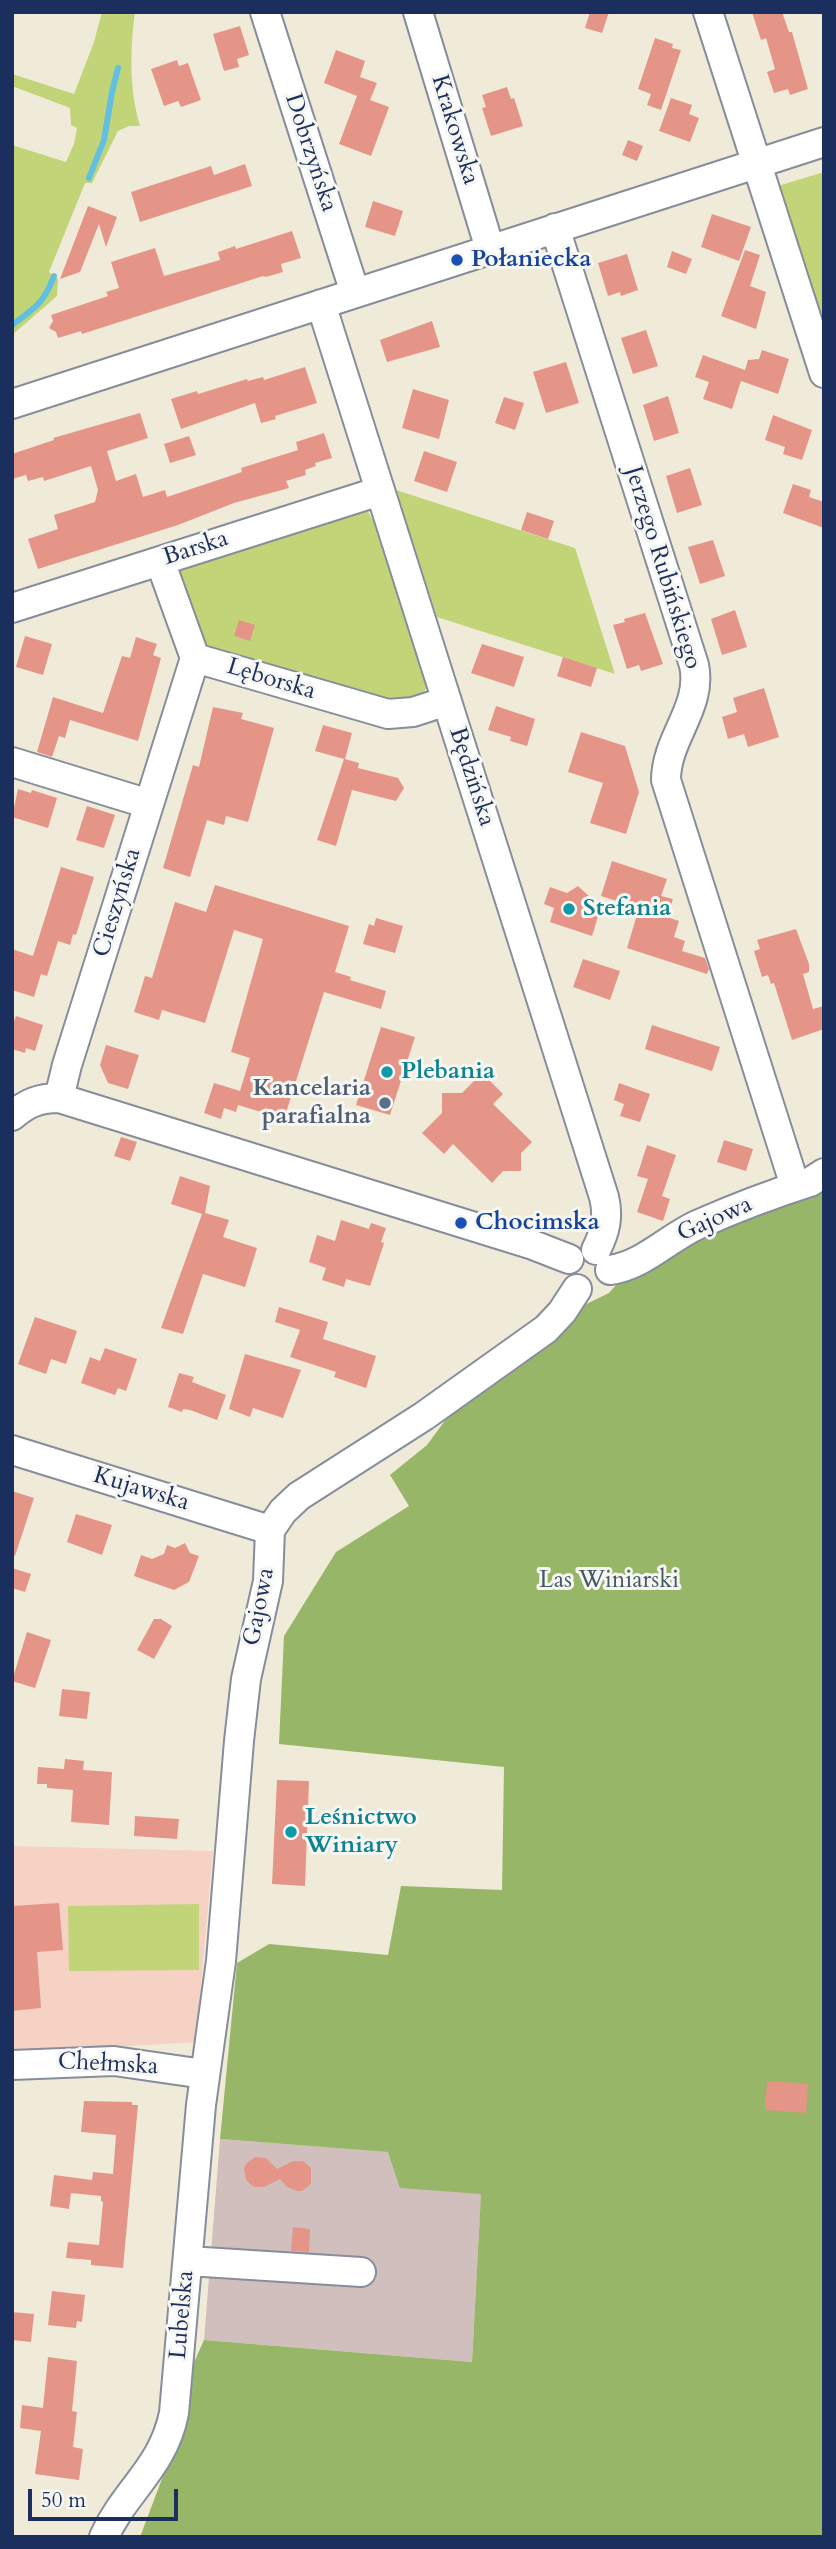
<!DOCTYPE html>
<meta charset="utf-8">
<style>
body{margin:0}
#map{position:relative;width:836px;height:2549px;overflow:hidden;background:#f0ebd8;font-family:Cardo,serif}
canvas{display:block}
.frame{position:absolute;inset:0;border:14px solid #1b2f5e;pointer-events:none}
.scale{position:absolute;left:28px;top:2489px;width:150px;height:32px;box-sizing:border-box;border:4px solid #1b2f5e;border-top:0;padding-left:9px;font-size:21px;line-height:24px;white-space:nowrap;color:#1b2f5e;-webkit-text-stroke:5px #f6f6f2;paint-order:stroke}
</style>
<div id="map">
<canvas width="836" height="2549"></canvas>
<div class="frame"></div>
<div class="scale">50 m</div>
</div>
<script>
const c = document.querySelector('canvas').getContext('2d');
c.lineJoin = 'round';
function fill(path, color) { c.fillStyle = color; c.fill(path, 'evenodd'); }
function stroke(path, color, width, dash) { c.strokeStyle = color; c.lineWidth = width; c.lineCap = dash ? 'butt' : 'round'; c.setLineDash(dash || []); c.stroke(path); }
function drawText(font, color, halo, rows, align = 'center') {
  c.font = font + ' Cardo,serif'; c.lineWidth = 6; c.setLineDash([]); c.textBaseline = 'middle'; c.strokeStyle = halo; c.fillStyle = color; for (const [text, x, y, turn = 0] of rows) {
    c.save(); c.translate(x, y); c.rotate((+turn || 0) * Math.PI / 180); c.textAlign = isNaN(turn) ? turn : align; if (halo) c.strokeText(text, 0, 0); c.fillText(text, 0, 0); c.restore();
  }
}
const built = new Path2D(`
 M12 1846 213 1851 196 2042 12 2053Z`);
const industrial = new Path2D(`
 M220 2139 483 2159 472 2362 204 2340Z`);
const green = new Path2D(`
 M102 12H135C130 51 129 88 140 126H129L118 131 92 183H85L49 272 58 279 57 296 12 335V145L66 162 74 144 77 128 71 125 70 108 12 86V74L74 94 94 42Z
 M824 172V322L816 312 778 186Z
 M396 490 575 548 615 674 437 617Z
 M362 509 368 512 376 525 427 680 424 696 394 704 210 650 203 643 178 579 183 567Z
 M199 1904V1970L69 1971 68 1906Z`);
const forest = new Path2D(`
 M824 1184V2537H140L174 2447 187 2378 204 2340 472 2362 481 2194 400 2188 388 2152 220 2139 237 1963 269 1944 388 1955 401 1886 502 1890 504 1767 279 1744 284 1636 336 1552 409 1506 390 1475 427 1445 455 1407 580 1307 609 1293 623 1277 677 1246Z`);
const stream = new Path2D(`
 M89 178 104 140 112 92 118 68
 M12 325C35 308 44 303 54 276`);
const building = new Path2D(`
 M590 12H609L602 33 585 28Z
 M752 12H782L789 32H792L808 89 790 95 788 89 774 93 767 72 775 69 766 38 761 40Z
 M240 26 249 55 237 59 239 67 224 71 213 34Z
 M655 38 673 44 672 48 681 50 661 110 647 105 651 94 638 89Z
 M336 50 365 61 360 77 377 83 370 100 389 107 371 156 339 144 357 96 324 83Z
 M177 60 179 66 188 63 201 100 181 107 178 101 164 106 151 69Z
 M507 87 511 99 514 98 523 126 491 136 482 108 486 107 482 95Z
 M671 98 692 105 689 114 699 118 690 142 659 131Z
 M628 140 643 146 637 161 622 155Z
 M245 164 252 186 140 222 131 192 211 166 214 175Z
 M373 201 403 211 395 236 365 227Z
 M88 206 117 217 106 247 99 224 80 272 60 279Z
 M712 214 751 227 739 261 701 247Z
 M292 231 301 258 281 264 283 272 266 277 263 276 82 334 81 331 58 338 56 332 49 328 53 321 51 315 108 296 106 292 119 288 111 262 155 248 164 276 220 260 218 252 235 246 236 249Z
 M745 250 760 255 750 286 766 292 756 329 721 316Z
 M672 251 692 259 686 274 667 267Z
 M627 254 638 290 621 296 620 292 608 296 598 263Z
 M432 321 440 347 387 362 380 340Z
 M646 330 658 366 633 374 621 338Z
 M762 350 789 359 778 394 741 381 732 409 703 399 709 382 695 377 703 355 745 370 748 360 759 359Z
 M566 362 579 403 546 413 533 372Z
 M305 367 317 403 275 416 276 419 261 423 255 403 181 429 171 399 197 391 198 394 247 379 248 381 263 377 264 380Z
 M413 389 449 400 439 439 402 428Z
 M668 396 679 433 654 441 643 405Z
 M504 397 524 403 515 430 495 423Z
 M140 413 148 438 107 451 116 481 136 474 143 497 165 490 167 497 242 472 241 468 298 450 296 442 324 433 332 458 315 463 316 466 305 470 306 475 286 481 289 488 234 503 178 525 38 569 28 539 58 529 54 515 95 502 98 490 91 466 44 481 43 477 28 481 26 475 12 479V454L54 440 53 438Z
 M773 415 812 430 802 460 783 454 785 447 765 440Z
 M189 436 196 455 170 463 164 444Z
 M424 451 457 462 447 492 414 481Z
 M690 468 702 505 677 513 666 476Z
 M793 484 811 490 809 497 824 502V528L783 513Z
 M527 512 554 521 548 539 521 530Z
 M713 540 725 576 700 584 688 547Z
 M735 610 747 647 722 655 711 619Z
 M645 613 663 664 641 671 639 665 627 669 613 625 625 622 624 619Z
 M239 620 255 625 250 641 234 636Z
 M25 636 52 644 43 675 16 667Z
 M136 637 157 644 153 655 161 658 138 741 70 720 65 738 59 736 52 757 37 752 53 697 103 713 122 656 130 658Z
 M482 644 524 657 514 687 471 673Z
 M563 657 597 668 591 687 557 676Z
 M764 688 779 737 748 747 744 734 728 739 722 717 737 712 733 698Z
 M496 706 535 719 527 746 510 741 511 737 488 730Z
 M213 707 243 713 241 719 274 728 248 822 226 816 224 825 207 820 190 877 163 868 193 765 199 767Z
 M323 725 352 733 345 759 359 763 358 768 398 778 404 788 396 801 352 790 336 846 317 840 344 759 315 751Z
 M581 732 625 746 639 792 626 834 590 823 603 783 568 772Z
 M18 789 31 793 32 790 57 798 48 828 12 817Z
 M87 806 115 815 104 848 76 840Z
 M612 861 667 879 661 896 673 899 667 917 679 921 674 937 685 941 682 951 705 958 709 969 707 974 627 948 639 908 601 896Z
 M61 867 94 877 76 935 73 934 70 945 58 941 47 976 41 974 34 997 12 990V949L33 956Z
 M215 885 349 926 335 972 351 977 350 980 386 991 381 1009 324 992 284 1119 238 1105 236 1112 224 1108 221 1119 204 1113 214 1083 240 1091 250 1058 231 1052 263 939 234 930 205 1023 162 1010 159 1020 134 1012 145 976 152 978 175 902 206 912Z
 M578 886 601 907 592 936 550 922 554 908 544 904 550 887 567 893Z
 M376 918 403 926 395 953 363 944 369 924 374 926Z
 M796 929 809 964V972L803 974 813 1009 824 1006V1029L792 1040 774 983 771 984 768 975 762 977 754 951 760 949 757 940Z
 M583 959 620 971 610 1000 573 987Z
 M16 1016 43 1025 35 1051 26 1048 25 1053 12 1049V1027Z
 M652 1025 720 1047 712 1071 645 1049Z
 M381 1027 415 1037 390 1115 356 1105Z
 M106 1045 139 1055 128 1089 108 1083 100 1065Z
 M482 1073 503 1094 493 1104 532 1142 521 1153V1171H503L492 1183 453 1144 444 1154 422 1133 442 1113V1093H462Z
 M619 1083 650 1094 640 1122 620 1116 624 1104 614 1100Z
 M121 1137 137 1142 130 1161 114 1156Z
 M724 1140 753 1149 746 1171 717 1162Z
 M647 1145 676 1155 662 1196 670 1199 663 1221 637 1212 648 1179 637 1176Z
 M180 1176 210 1186 205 1213 229 1220 223 1237 257 1248 245 1287 203 1274 183 1334 161 1328 202 1214 171 1204Z
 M341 1220 369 1229 371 1223 386 1228 381 1242 384 1243 370 1286 346 1279 344 1287 322 1280 326 1268 309 1262 317 1235 335 1241Z
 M279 1307 328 1322 323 1339 376 1356 366 1388 334 1377 336 1372 290 1357 300 1330 275 1322Z
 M35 1317 77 1331 66 1364 51 1359 46 1374 18 1364Z
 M105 1348 137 1359 126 1391 118 1388 115 1395 81 1383 90 1357 100 1361Z
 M245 1354 301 1370 283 1418 253 1408 250 1417 229 1409Z
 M179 1373 194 1377 192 1382 226 1395 217 1420 190 1410 183 1409 182 1412 168 1407Z
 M12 1491 34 1498 15 1556 12 1555Z
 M76 1514 112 1525 102 1555 67 1542Z
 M185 1543 190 1553 199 1556 189 1582 174 1590 134 1576 141 1555 152 1559 164 1554 167 1545 175 1548Z
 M12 1568 31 1574 25 1592 12 1588Z
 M154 1619H161L172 1626 154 1659 137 1650Z
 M27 1632 51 1640 35 1688 12 1681Z
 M62 1689 90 1692 87 1719 59 1716Z
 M65 1759 84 1761 83 1770 112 1772 109 1825 71 1822 73 1790 47 1788V1784H37L38 1767 64 1769Z
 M277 1780 309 1781 305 1886 272 1884Z
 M135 1816 179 1819 177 1839 134 1836Z
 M59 1903 63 1950 37 1952 41 2008 12 2011V1906Z
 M767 2081 808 2084 806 2113 765 2110Z
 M84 2101 132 2102V2105H138L123 2268 91 2265V2260L66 2258 68 2242 99 2245 103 2202 101 2201V2196L71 2193 69 2209 50 2206 54 2175 92 2180 93 2172 113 2174 116 2135 81 2132Z
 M255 2157 266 2158 277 2169 293 2161H303L311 2168V2184L302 2191H297L287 2187 280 2179 264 2187H254L246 2180 244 2169 246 2164Z
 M293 2227 310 2229 309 2252 291 2251Z
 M52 2291 85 2295 82 2322 77 2321 76 2328 48 2325Z
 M12 2312 34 2314 31 2342 12 2340Z
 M48 2357 77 2361 72 2411 77 2412 73 2447 83 2449 79 2480 35 2474 41 2431 20 2428 22 2405 43 2408Z`);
const minor = new Path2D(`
 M265 12 355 293
 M418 12 490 249
 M708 12 824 373
 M555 228 694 665C703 707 666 738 666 780L795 1186
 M321 304 604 1197C609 1217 605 1232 596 1250
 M12 404 824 142
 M160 561 195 658
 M12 608 380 491
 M195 658 388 714 413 712 447 701
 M12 762 149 804
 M59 1098 67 1065 195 658
 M12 1116C27 1103 39 1098 59 1098L533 1245 569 1259
 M610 1270C642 1266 667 1239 697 1225 733 1209 772 1194 810 1182L824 1173
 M12 1450 270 1530
 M12 2065 114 2061 204 2074
 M188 2261 361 2272
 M104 2537C125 2490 163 2468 174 2413L201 2105 221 1961 239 1741 246 1679 268 1581 270 1530 283 1511 299 1496 424 1416 546 1329 562 1312 577 1289`);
const markers = [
 [457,260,7,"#1a4fb4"],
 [569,909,7,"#0f9aa8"],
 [387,1072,7,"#0f9aa8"],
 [385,1103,7,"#5c6f8a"],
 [461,1223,7,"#1a4fb4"],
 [291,1832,7,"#0f9aa8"]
];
const streetNames = [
 ["Krakowska",454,130,73],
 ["Dobrzyńska",310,153,72],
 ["Barska",196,549,-18],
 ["Jerzego Rubińskiego",662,568,73],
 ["Lęborska",271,680,17],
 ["Będzińska",471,777,72],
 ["Cieszyńska",118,903,-73],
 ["Gajowa",715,1220,-24],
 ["Kujawska",141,1490,17],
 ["Gajowa",260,1607,-79],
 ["Chełmska",108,2065,3],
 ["Lubelska",183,2315,-85]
];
const transitNames = [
 ["Połaniecka",471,260],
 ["Chocimska",475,1223]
];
const cultureNames = [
 ["Stefania",583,909],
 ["Plebania",401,1072],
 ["Leśnictwo",305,1818],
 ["Winiary",305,1846]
];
const serviceNames = [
 ["Kancelaria",371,1089],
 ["parafialna",371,1117]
];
const parkNames = [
 ["Las Winiarski",609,1581]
];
fill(built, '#f6d2c4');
fill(industrial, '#d1bfbe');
fill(green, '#c1d578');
fill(forest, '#98b668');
stroke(stream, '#62bfe0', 6);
fill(building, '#e49588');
stroke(minor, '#868d9b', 32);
stroke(minor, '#fff', 28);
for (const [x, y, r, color] of markers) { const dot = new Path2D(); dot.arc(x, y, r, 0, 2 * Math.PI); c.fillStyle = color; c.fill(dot); stroke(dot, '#f6f6f2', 2.5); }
drawText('24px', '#1b2f5e', '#f6f6f2', streetNames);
drawText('bold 24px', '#164399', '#f6f6f2', transitNames, 'left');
drawText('bold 24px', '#0d838f', '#f6f6f2', cultureNames, 'left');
drawText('bold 24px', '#4e5e75', '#f6f6f2', serviceNames, 'right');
drawText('24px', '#445864', '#f6f6f2', parkNames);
</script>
